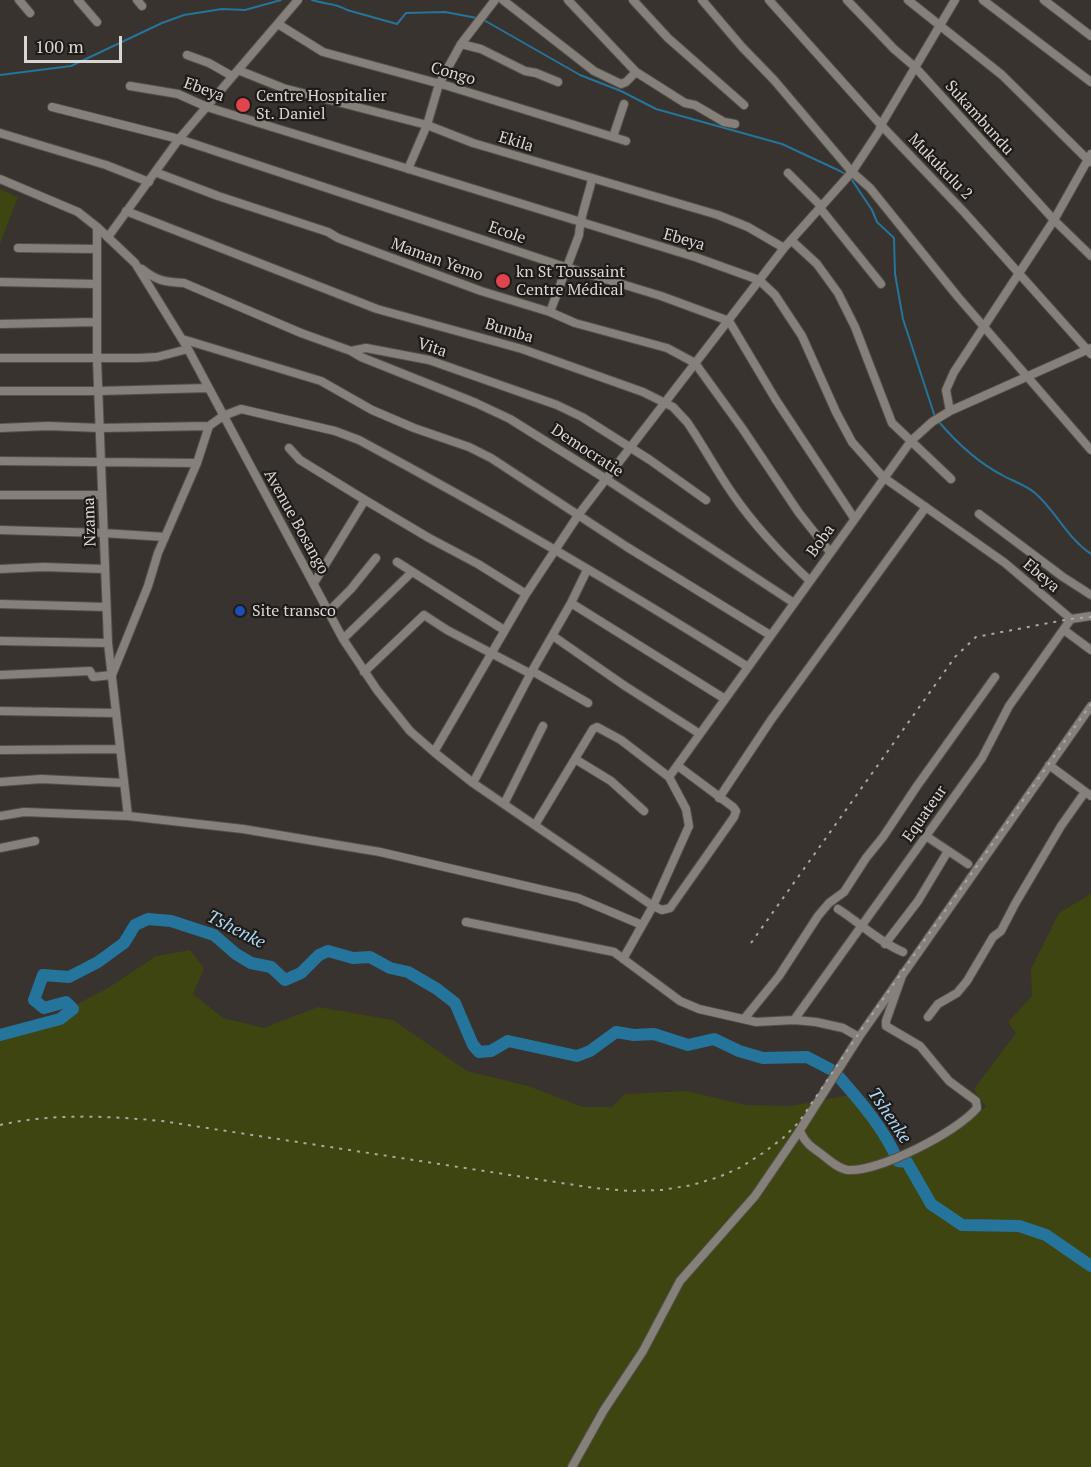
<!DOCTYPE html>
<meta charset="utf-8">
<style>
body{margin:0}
#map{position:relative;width:1091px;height:1467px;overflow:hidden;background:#38332e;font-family:"PT Serif",serif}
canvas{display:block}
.scale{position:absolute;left:24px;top:36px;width:98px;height:27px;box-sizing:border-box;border:3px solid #d9d6d3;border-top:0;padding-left:8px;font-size:18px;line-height:21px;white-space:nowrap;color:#d9d6d3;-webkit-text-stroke:4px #1e1b19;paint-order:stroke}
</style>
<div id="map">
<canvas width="1091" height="1467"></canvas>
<div class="scale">100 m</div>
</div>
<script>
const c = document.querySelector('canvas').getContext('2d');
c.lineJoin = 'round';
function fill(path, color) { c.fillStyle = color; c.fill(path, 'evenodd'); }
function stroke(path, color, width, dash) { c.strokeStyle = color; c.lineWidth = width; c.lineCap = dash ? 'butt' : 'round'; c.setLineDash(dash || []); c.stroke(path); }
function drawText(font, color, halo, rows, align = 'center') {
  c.font = font + ' "PT Serif",serif'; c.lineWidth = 4.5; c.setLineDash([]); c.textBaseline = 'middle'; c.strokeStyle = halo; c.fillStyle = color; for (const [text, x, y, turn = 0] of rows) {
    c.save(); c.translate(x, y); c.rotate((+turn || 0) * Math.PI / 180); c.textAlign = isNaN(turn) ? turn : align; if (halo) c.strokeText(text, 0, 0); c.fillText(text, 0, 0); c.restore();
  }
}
const green = new Path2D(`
 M0 189 18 197 0 244Z
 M1091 894V1467H0V1037L66 1010 108 988 156 956 190 950 204 968 193 994 223 1018 264 1028 318 1007 393 1020 467 1071 528 1086 583 1107H612L625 1094 687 1091 745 1105 791 1106 850 1095 893 1152 925 1149 986 1107 974 1089 1016 1033 1008 1022 1032 996 1031 969 1059 913Z`);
const stream = new Path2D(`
 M312 0C323 4 337 3 347 10L397 24 406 13 445 12 477 18
 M482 19 580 75 621 91 656 109 782 144 840 171 850 177 872 210 877 222 894 238 895 274 903 319 935 417
 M0 75 71 66 162 23 184 15 222 9 245 10 281 0
 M939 422C957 443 977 462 1002 475 1012 481 1026 485 1035 493 1056 511 1067 538 1091 554`);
const river = new Path2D(`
 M0 1035 60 1019 73 1009 66 1002 44 1008 34 1000 43 975 69 977 98 962 124 943 135 925 148 919 171 921 214 935 236 954 251 963 271 967 285 980 301 973 319 955 328 951 353 958 370 957 390 968 408 972 437 989 455 1003 473 1045 479 1052 491 1051 508 1041 577 1056 590 1051 616 1032 634 1035 654 1034 688 1045 714 1039 739 1051 763 1058 807 1057 830 1069
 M839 1077C861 1102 885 1130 898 1161L907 1162 931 1204 962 1225 1019 1226 1046 1235 1091 1266`);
const street = new Path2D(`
 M19 0 30 13
 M78 0 97 22
 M137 0 142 6
 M503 0 594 71 621 84 626 82 636 72
 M568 0 636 72 685 103 695 105 724 122 735 124
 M633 0 668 38 744 105
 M702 0 742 47 774 80 852 172 870 188 958 297 1091 450
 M769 0 881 125 964 212 1091 354
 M847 0 894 49 915 67 1054 220 1091 256
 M908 0 1002 75 1090 162
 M983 0 1091 82
 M1044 0 1091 36
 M278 24 323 52 448 86 626 141
 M461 44 481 49 525 71 536 73 558 82
 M187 55 209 63 232 76
 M238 70 283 88 427 125 473 143 718 215 748 227 784 248
 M130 86 178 94 207 107 695 257 759 280 775 295 802 336 836 412 852 442 883 477 1005 563 1071 619 1091 616
 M52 107 179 139 556 264 661 296 729 321 776 400 854 518
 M0 133 106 165 149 182
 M613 137 624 104
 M408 169 427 125 439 84 461 44 495 0
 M155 172 218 196 328 232 338 238 481 291 550 312 575 323 667 348 695 363 742 428 799 513 830 552
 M788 173 821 206
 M0 179 78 212 97 227 135 263 188 349 343 639 377 690 410 731 434 752 473 783 653 906 662 910 670 908 734 817 736 811 733 807 678 766
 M820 208 881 284
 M126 211 377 309 522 349 643 392 673 407 687 422C703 445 716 470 732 493 754 525 781 554 809 580
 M97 227V359L108 643 128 816
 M108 237 179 139 298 0
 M792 241 817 264 838 293 855 327 892 423 951 479
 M18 248 97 249
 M142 269C157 281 165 282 184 283L301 333 351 351 366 348 429 360 557 405 582 417 650 460 706 500
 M0 282 96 284
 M550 312 579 235C580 216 588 198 592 179
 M0 324 97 322
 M182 339 321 381 372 410 414 428 469 447 491 458 627 547 770 635
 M351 351 361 357 476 403 510 419 606 479 794 603
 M0 358H139L157 357 188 349
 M0 391H99L208 388
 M950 411 1091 348
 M0 428 48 426 100 428 209 426
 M289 448 300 460 365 500 429 538 478 564 526 594
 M0 461 197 463
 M0 495H102
 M979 514 1063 577 1091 595
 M0 530 103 533 165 537
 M397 562 504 630
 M0 569 43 567 104 569
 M314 583 365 500
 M571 603 725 699
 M0 604 106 607
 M328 612 351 589 376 558
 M1064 630 1091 650
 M553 636 625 686 700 734
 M343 639 412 572
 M0 641 108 643
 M532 671 588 703
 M364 672 424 615 447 630 531 674
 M0 675 90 671 93 677 112 675 148 586 158 553 197 463 209 426 223 416 241 409 335 431 359 440C491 511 621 587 748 667
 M0 711 115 713
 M0 750 120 749
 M434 752 526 594 579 514 784 248 852 172 879 131 881 125 955 0
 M575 759 611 781 644 811
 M1049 765 1091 796
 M0 782 41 779 124 783
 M473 783 532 671 571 603 587 570
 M719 798 771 720 926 507
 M504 804 543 726
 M0 816 24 812 128 816 243 829 380 852 578 898 642 925
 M535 825 593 729 597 727 621 740 669 777
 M926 836 968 864
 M0 848 35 841
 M838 909C860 923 879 942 903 952
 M466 922 614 952 680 1001 699 1009 756 1022 794 1020 816 1022 843 1028 859 1037
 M885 944 918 901 948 851
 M623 959 653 906 689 826 686 809 669 777 911 441 932 422 950 411 946 390 954 372 1054 220 1091 154
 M928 1017 938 1004 957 993 967 981 993 937 1001 931 1015 904 1061 826 1085 792
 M744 1019 779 976 818 916 829 903 844 892 866 858 883 837 917 786 995 677
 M794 1020 982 758 1009 706 1071 619
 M798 1133 859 1037 1091 706
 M572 1467 604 1410 643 1351 680 1281 755 1196 798 1133H801C805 1143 813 1148 820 1153 828 1159 838 1169 848 1170 879 1172 957 1132 977 1108L976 1101 949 1081 920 1046 886 1026V1021L903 973`);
const rail = new Path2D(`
 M751 943 955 657 976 637 1070 619 1091 617
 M0 1125C53 1113 108 1116 162 1121L594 1188 629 1191 662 1190 692 1185 719 1177 741 1167 763 1153 783 1138 799 1122 857 1036 1091 704`);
const markers = [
 [243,105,8,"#e0444e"],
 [503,281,8,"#e0444e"],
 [240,611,6,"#1a4fb4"]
];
const streetNames = [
 ["Congo",453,74,16],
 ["Ebeya",204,90,20],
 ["Sukambundu",979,118,48],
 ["Ekila",516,142,17],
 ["Mukukulu 2",940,167,46],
 ["Ecole",507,233,19],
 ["Ebeya",684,240,16],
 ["Maman Yemo",437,260,20],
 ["Bumba",509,331,17],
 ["Vita",432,348,18],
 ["Democratie",587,451,33],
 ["Nzama",90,522,-92],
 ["Avenue Bosango",296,522,61],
 ["Boba",821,541,-54],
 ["Ebeya",1041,576,40],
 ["Equateur",925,814,-55]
];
const poiNames = [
 ["Centre Hospitalier",256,96],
 ["St. Daniel",256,114],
 ["kn St Toussaint",516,272],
 ["Centre Médical",516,290],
 ["Site transco",252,611]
];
const waterNames = [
 ["Tshenke",236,930,27],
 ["Tshenke",889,1116,56]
];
fill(green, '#3f4511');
stroke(stream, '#25749c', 2);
stroke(river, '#25749c', 12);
stroke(street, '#544f4b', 10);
stroke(street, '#86807a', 8);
stroke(rail, '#aba7a3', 2, [3, 6]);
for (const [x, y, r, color] of markers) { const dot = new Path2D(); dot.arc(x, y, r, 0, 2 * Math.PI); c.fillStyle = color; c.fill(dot); stroke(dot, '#1e1b19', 2); }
drawText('16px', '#d9d6d3', '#1e1b19', streetNames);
drawText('16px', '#d9d6d3', '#1e1b19', poiNames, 'left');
drawText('italic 18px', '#abd7f3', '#1e1b19', waterNames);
</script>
